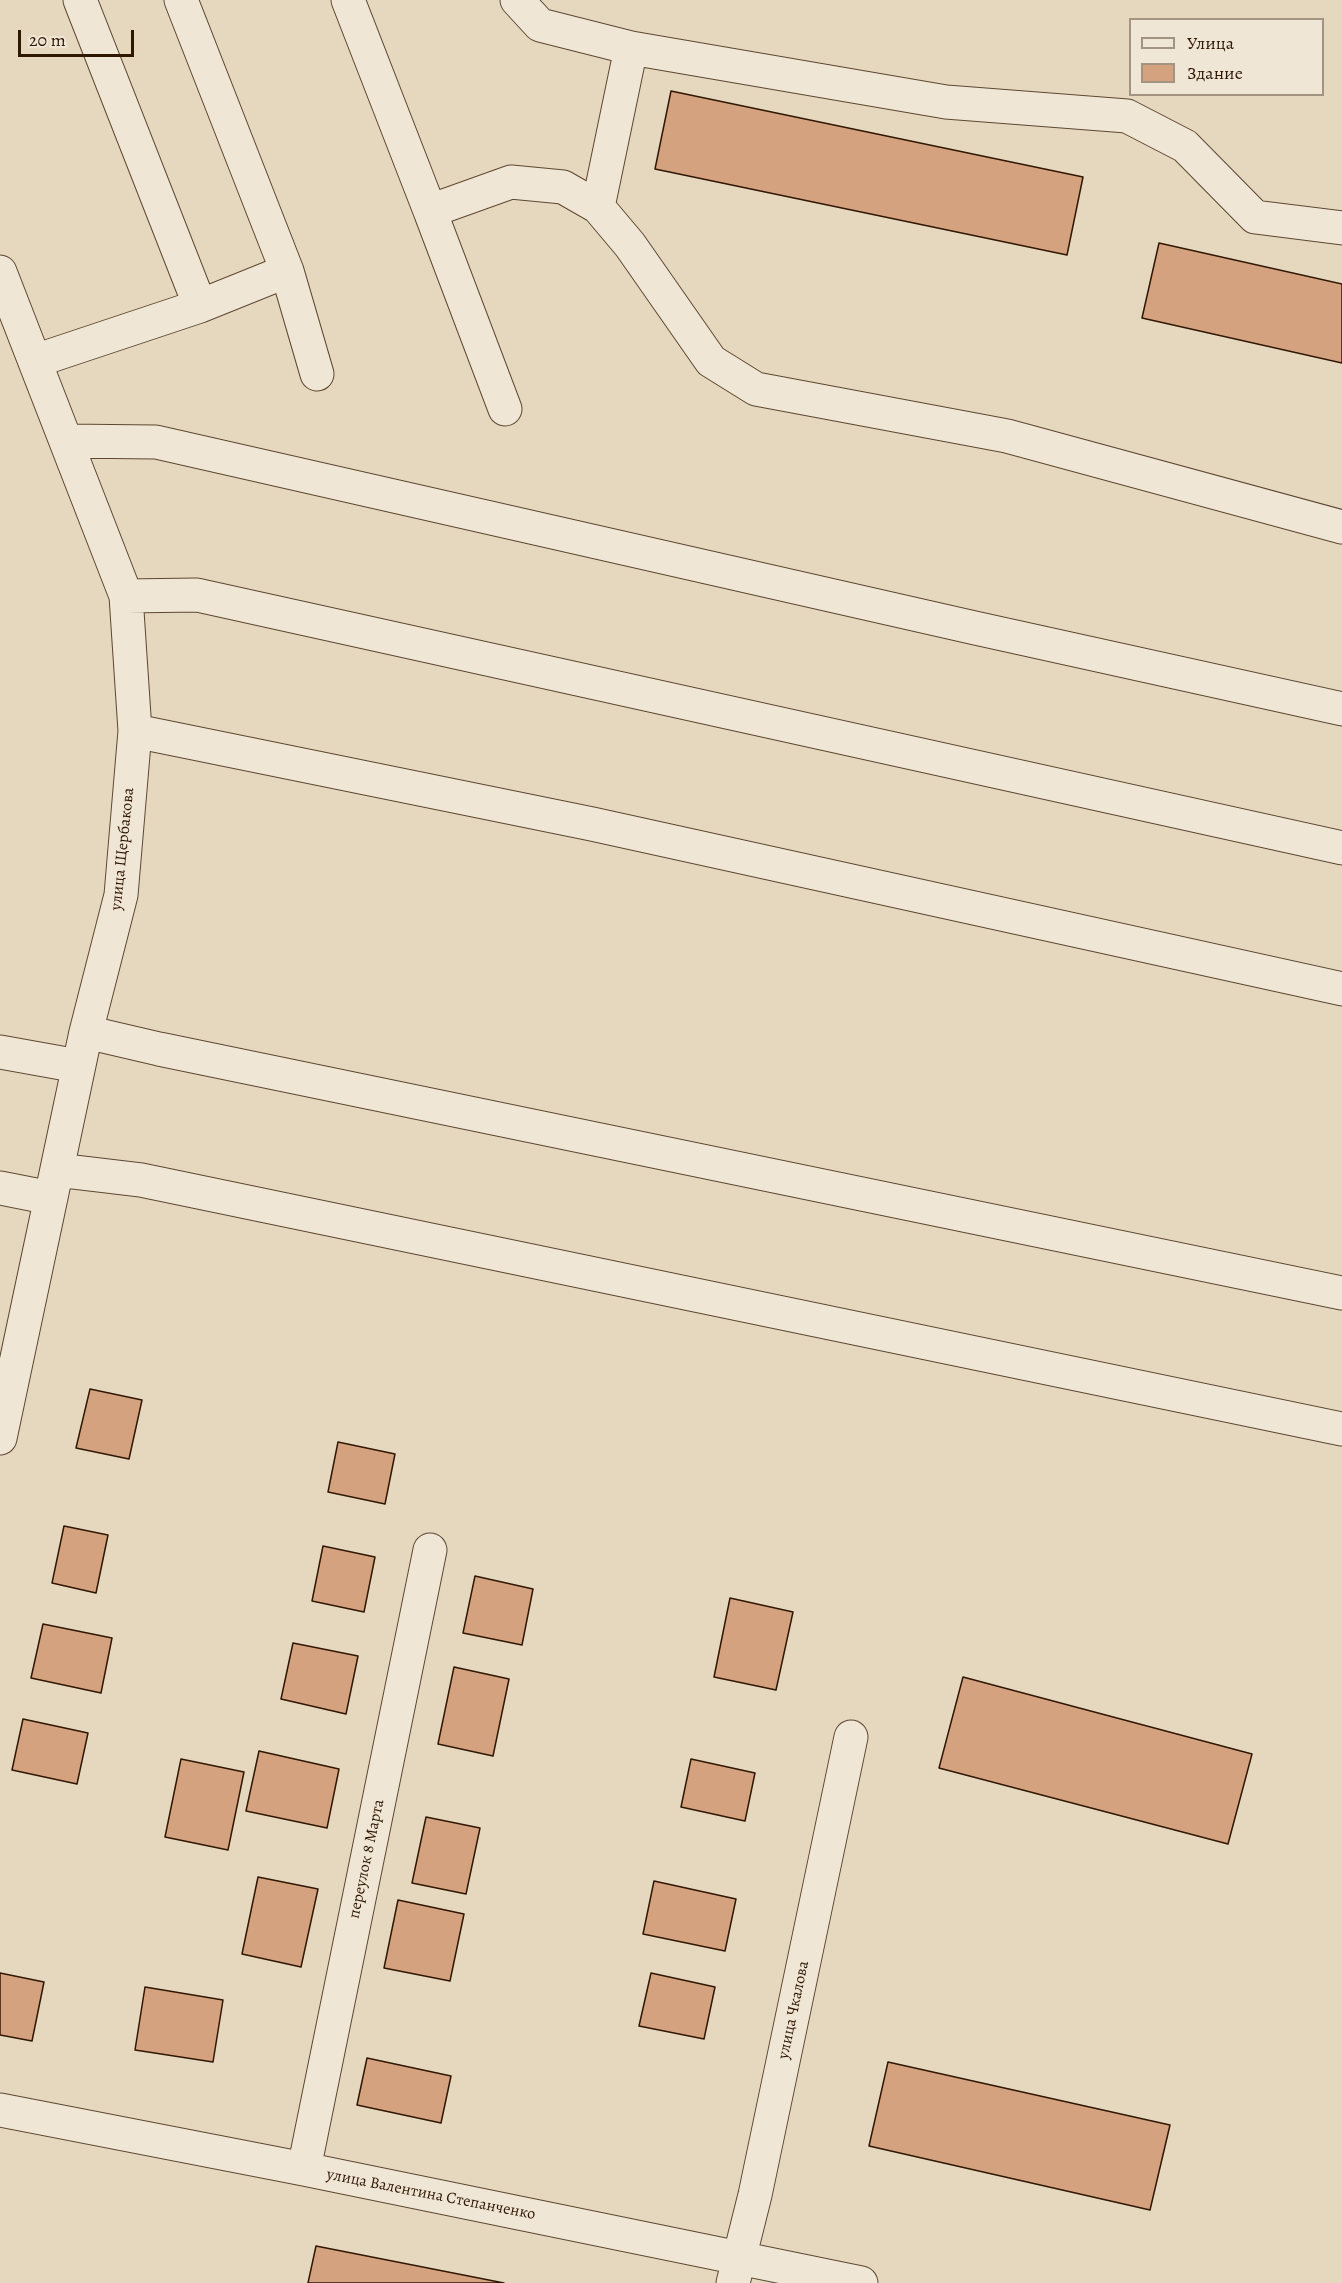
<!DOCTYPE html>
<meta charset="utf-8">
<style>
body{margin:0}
#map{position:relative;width:1342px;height:2283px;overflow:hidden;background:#e6d8be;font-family:Alegreya,serif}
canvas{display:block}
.legend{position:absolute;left:1129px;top:18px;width:195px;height:78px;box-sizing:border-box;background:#efe6d5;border:2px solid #a39381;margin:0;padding:8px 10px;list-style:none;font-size:18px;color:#301702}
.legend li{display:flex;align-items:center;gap:12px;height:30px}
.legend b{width:30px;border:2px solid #a39381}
.scale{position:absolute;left:18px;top:30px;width:116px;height:27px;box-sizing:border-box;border:3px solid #301702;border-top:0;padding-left:8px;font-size:18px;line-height:21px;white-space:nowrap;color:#301702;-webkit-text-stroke:4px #efe6d5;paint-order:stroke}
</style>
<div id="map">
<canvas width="1342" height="2283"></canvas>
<ul class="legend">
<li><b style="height:8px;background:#efe6d5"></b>Улица</li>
<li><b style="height:16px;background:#d5a280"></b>Здание</li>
</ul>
<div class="scale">20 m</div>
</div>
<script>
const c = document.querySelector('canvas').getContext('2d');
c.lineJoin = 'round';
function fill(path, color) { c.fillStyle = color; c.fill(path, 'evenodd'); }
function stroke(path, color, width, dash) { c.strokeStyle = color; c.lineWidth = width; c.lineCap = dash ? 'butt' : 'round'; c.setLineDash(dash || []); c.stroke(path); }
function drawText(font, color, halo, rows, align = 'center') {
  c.font = font + ' Alegreya,serif'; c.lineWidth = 4.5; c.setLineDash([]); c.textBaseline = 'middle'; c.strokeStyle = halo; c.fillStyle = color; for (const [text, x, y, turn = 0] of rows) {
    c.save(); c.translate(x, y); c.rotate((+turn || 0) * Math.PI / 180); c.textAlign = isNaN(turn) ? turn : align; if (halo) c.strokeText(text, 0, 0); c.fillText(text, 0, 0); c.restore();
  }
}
const building = new Path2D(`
 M671 91 1083 177 1067 255 655 169Z
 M1159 243 1342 284V363L1142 318Z
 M90 1389 142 1400 129 1459 76 1448Z
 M338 1442 395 1454 385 1504 328 1492Z
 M64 1526 108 1535 96 1593 52 1583Z
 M323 1546 375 1557 364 1612 312 1601Z
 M475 1576 533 1589 522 1645 463 1633Z
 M730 1598 793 1612 776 1690 714 1677Z
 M43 1624 112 1638 101 1693 31 1678Z
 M293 1643 358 1656 346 1714 281 1699Z
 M454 1667 509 1679 493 1756 438 1744Z
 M963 1677 1252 1754 1228 1844 939 1768Z
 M23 1719 88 1733 77 1784 12 1770Z
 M259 1751 339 1769 327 1828 246 1811Z
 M181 1759 244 1772 228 1850 165 1837Z
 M691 1759 755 1773 745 1821 681 1807Z
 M426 1817 480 1828 466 1894 412 1883Z
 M258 1877 318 1889 301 1967 242 1954Z
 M654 1881 736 1899 725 1951 643 1934Z
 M398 1900 464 1914 450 1981 384 1968Z
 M0 1973 44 1982 32 2041 0 2035Z
 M651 1973 715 1987 704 2039 639 2026Z
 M145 1987 223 2000 213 2062 135 2050Z
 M367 2058 451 2076 441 2123 357 2105Z
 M888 2062 1170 2125 1150 2210 869 2146Z
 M316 2246 504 2283H308Z`);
const minor = new Path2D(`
 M80 0 200 306
 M181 0 287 271 317 374
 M348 0 430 211 511 182 563 187 598 207 630 245 711 361 756 389 1007 436 1342 527
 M517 0 540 25 631 48 946 102 1127 116 1185 146 1255 217 1342 228
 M598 207 631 48
 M430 211 505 409
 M0 272 126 596 135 731 121 895 86 1032 0 1438
 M35 361 200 306 287 271
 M66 441 156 442 975 628 1342 709
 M126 596 197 595 1342 848
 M135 731 592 824 1342 989
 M86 1032 159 1049 1342 1293
 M0 1052 78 1066
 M57 1170 141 1180 1342 1429
 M0 1188 51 1198
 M0 2110 304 2169 861 2283
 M304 2169 430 1550
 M733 2283 755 2195 851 1737`);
const streetNames = [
 ["улица Щербакова",123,849,-84],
 ["переулок 8 Марта",367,1859,-78],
 ["улица Чкалова",794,2010,-78],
 ["улица Валентина Степанченко",431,2195,11]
];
fill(building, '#d5a280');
stroke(building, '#301702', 1.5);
stroke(minor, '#5e4731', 35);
stroke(minor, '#efe6d5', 33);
drawText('16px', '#301702', '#efe6d5', streetNames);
</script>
